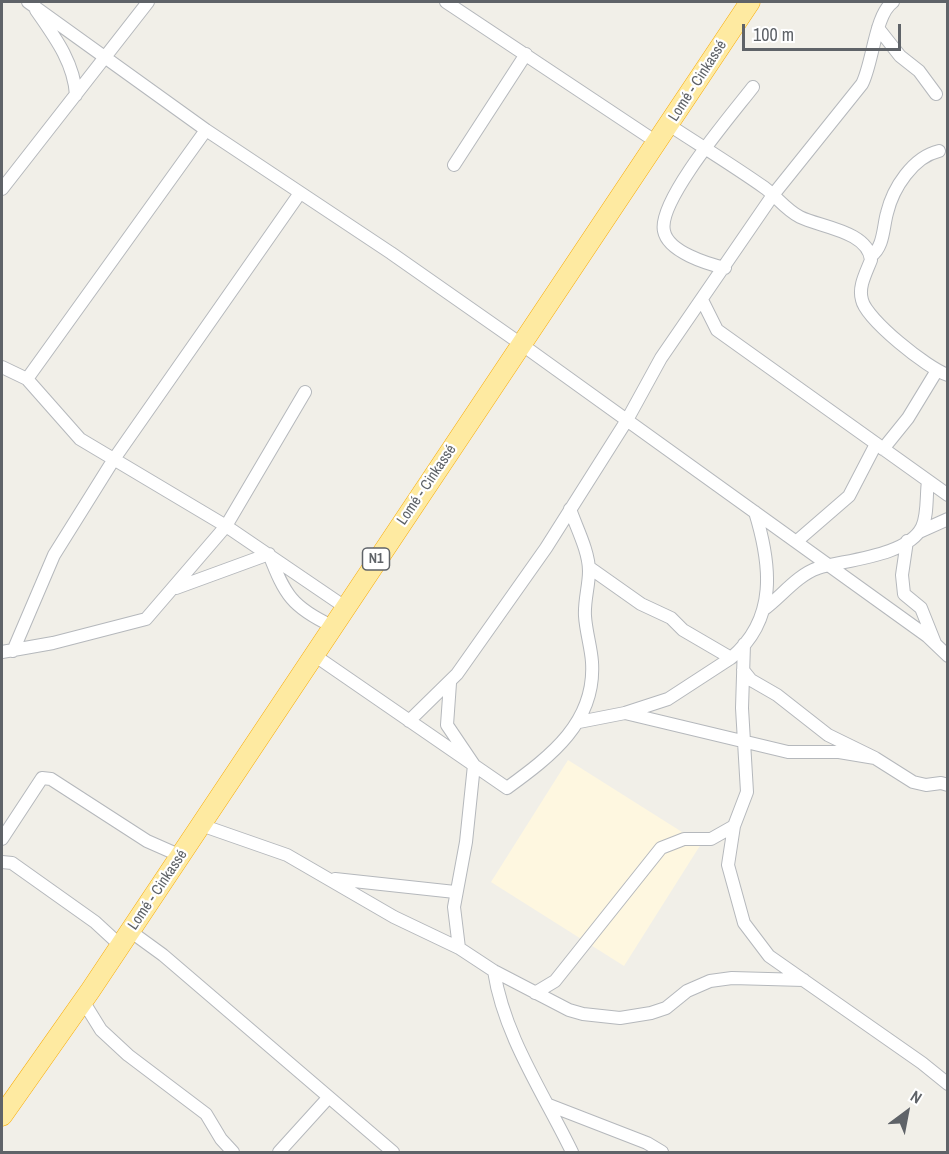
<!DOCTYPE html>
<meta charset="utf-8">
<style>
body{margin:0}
#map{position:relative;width:949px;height:1154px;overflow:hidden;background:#f1efe8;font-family:"Archivo Narrow",sans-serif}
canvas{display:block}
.frame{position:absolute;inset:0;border:3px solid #5f6368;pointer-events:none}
.north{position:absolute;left:877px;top:1082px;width:60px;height:60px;-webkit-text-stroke:4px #fff;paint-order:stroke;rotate:32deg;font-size:16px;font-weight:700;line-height:24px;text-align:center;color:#5f6368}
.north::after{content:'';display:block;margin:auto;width:21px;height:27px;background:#5f6368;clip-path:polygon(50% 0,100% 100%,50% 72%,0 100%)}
.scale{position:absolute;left:742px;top:24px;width:159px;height:27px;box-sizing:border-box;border:3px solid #5f6368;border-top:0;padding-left:8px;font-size:18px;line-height:21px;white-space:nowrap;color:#5f6368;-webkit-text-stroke:4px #fff;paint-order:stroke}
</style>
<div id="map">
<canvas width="949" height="1154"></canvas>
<div class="frame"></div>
<div class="north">N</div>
<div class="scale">100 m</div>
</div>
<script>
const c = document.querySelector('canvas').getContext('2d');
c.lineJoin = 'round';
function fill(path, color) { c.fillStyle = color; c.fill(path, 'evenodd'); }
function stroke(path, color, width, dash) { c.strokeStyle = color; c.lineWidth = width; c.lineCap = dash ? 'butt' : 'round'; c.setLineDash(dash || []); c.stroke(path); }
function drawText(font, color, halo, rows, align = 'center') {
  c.font = font + ' "Archivo Narrow",sans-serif'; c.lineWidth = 4.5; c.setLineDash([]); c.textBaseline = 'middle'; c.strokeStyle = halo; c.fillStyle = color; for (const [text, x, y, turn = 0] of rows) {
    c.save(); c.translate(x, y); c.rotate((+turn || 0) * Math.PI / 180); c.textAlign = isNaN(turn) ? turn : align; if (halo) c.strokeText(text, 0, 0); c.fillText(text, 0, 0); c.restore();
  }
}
const commercial = new Path2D(`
 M568 760 701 844 624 966 491 882Z`);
const minor = new Path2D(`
 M28 2 206 130 391 253 521 344 927 636 948 656
 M446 2 658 143
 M36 10C54 36 74 62 76 95
 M878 28 900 56 919 71 936 94
 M669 125C701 146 734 166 765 188 777 197 786 210 800 217 820 227 868 231 871 260 866 273 858 287 862 300 866 319 928 369 948 375
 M454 165 526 54
 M2 189 148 2
 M871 256C884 247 883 227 887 213 893 188 913 157 939 151
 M725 268C708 264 668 252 664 231 657 201 733 113 753 87
 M702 300 717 330 948 495
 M2 367 27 379 80 439 226 526 345 607
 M27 379 206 130
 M883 449 908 418 936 372
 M919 532 948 519
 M797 541 849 496 876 444
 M907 541 902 575 904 594 921 608 935 643
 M590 568 641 604 671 618 683 630 731 658C778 619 771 564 755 512
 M176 588 269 554C285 595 292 607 332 626
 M763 610C781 597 797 575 818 568 845 560 908 556 922 527 928 515 926 495 928 481
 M13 651 54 555 114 459 300 193
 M2 652 53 643 146 619 226 526 305 392
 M314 655 507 788C551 756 596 722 592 662 591 647 586 632 585 616 584 601 589 586 589 571 589 551 576 527 570 509
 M743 670 751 680 777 695 828 735 875 758 913 782 926 785 941 783 948 785
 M450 683 447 725 474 765 466 842 454 907 459 948
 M625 713 788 752H839L875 758
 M409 721 457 674 546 548 627 420 661 358 773 195 862 84C873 63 875 14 893 2
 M579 722 625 713 668 699 731 658
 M201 825 287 855 394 917 459 948 494 971 569 1010 583 1014 620 1018 651 1013 666 1008 687 991 710 981 732 978 804 980
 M734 826 728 865 744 923 769 956 922 1063 948 1084
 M2 839 42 778 51 779 147 841 181 856
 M2 862 12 863 95 922 121 946
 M335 879 455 892
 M130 931 163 955 393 1152
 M494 971C504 1036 544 1094 572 1152
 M535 993 555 981 661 848 684 839H711L734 826 747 792 742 708 744 644
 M83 1001 101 1030 128 1055 206 1114 221 1139 233 1152
 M549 1105 647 1143 662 1152
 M279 1152 328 1098`);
const trunk = new Path2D(`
 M2 1116 90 991 750 2`);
const shields = [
 [376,559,27]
];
const shieldNames = [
 ["N1",376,559]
];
const streetNames = [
 ["Lomé - Cinkassé",698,81,-57],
 ["Lomé - Cinkassé",427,485,-56],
 ["Lomé - Cinkassé",158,890,-56]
];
fill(commercial, '#fef7e0');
stroke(minor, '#b5b8bc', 14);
stroke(trunk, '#f9ab00', 21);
stroke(minor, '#fff', 12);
stroke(trunk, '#feeaa1', 20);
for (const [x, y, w] of shields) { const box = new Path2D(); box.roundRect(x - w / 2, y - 11, w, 22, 4.5); c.fillStyle = '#fff'; c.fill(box); stroke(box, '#5f6368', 1.5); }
drawText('bold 14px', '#5f6368', null, shieldNames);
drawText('15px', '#5f6368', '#fff', streetNames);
</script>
